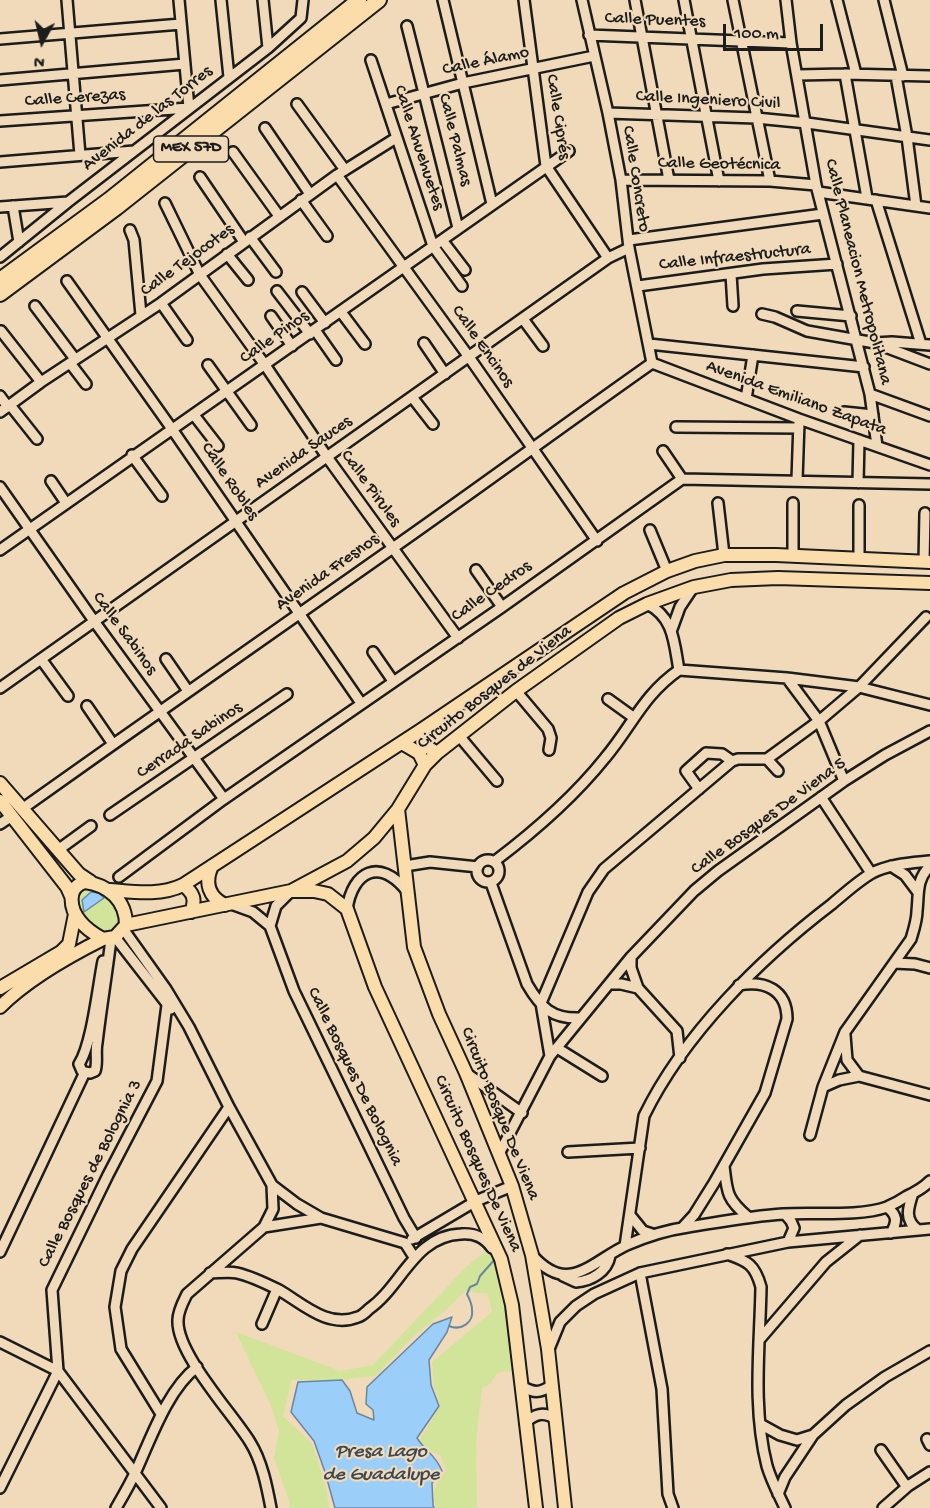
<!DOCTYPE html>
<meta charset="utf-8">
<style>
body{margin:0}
#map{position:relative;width:930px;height:1508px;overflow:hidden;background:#f0dab9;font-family:"Gochi Hand",sans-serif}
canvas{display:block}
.north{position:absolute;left:12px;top:12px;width:60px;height:60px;-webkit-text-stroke:4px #f0dab9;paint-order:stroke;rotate:188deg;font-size:16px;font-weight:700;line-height:24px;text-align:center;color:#1c1c1c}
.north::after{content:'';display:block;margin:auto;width:21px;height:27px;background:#1c1c1c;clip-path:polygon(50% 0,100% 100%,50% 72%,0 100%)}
.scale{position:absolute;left:723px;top:24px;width:100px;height:27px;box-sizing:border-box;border:3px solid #1c1c1c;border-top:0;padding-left:8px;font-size:18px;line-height:21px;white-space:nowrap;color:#1c1c1c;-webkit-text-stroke:4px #f0dab9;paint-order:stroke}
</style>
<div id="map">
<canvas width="930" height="1508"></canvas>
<div class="north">N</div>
<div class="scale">100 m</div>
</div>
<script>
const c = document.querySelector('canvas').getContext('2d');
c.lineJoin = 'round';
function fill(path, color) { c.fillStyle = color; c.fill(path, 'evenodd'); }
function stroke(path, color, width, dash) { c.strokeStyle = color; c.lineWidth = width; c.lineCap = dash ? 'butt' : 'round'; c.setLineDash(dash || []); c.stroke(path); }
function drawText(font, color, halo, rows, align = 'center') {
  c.font = font + ' "Gochi Hand",sans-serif'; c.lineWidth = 4.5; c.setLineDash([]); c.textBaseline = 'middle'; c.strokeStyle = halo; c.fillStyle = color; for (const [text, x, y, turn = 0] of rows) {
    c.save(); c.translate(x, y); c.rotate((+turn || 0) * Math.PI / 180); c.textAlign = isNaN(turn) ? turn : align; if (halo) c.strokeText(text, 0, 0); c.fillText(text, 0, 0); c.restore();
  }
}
const green = new Path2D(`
 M83 884 111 897 119 913 117 923 113 927 102 932 82 919 75 895Z
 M488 1249 501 1273 511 1338 514 1370 497 1373 490 1384 482 1388 476 1442 477 1508H436C431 1492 436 1483 446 1471L440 1455 427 1449 420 1439 440 1406 434 1386 432 1362 492 1312 488 1294 465 1291 447 1309 414 1336 375 1376 340 1380H292L283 1416 313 1445 326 1488 329 1508H289V1501L274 1458 279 1431 271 1406 236 1332 340 1371 373 1365 466 1267Z`);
const water = new Path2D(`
 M91 892 99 893 104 898 84 912 82 900Z
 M452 1317 447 1332 429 1360 431 1385 439 1406 417 1438C426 1452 436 1455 442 1471L432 1483 433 1505 434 1508H335L325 1472 314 1441 291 1412 298 1382 342 1380 350 1391 357 1413 374 1420 373 1410 366 1404 367 1387 433 1324Z`);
const stream = new Path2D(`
 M449 1326C461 1331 474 1323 472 1309 472 1304 469 1298 467 1294L470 1287 477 1284 480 1276 496 1258`);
const minor = new Path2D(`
 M67 0 80 155
 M221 0 229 77
 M263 0 268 48
 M443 0 492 204
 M524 0 546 166 608 258
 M582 0 608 113 621 180 629 248 652 363
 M635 0 669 180
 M684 0 719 181
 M733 0 770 181
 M786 0 791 43 816 185 870 394 877 446
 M837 0 856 74
 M884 0 903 76
 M407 26 458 228
 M589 35 791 43
 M0 39 181 24
 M371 60 433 246 462 286
 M845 74 867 198
 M798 75 845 74 930 76
 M896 76 907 137 916 206
 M0 80 185 64
 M297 104 345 170
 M386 104 463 83 594 56
 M608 113 756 118 807 123 930 140
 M0 121 189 108 179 0
 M265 128 310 194
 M233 152 279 216
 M0 162 134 151
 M337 175 469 357 597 541
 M200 177 244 242
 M621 180 770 181 816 185
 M818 192 930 208
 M301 200 327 236
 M876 200 921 344
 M165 203 200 275 265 365 327 457 458 638
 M13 206 19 242
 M0 207 68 202
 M130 230 134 240 141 315
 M250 237 276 272
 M442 240 465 270
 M629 240 823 214
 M227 254 248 280
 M0 257 68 202 268 48 301 18 303 0
 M731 274 733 306
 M67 281 172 429 361 703
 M638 286 763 269 837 264
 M277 291 310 334
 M302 292 325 323
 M161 303 187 340
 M35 306 75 359
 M797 311 851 316
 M341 312 365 344
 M762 314 775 317 807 331 875 343 892 342 930 345
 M271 316 292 346
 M523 319 543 346
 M315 330 336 360
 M1 331 41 382
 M424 343 445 374
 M649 344 864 367
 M880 345 930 364
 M70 363 86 384
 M652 363 799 419 930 465
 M208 365 251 425
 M870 394 930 416
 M0 396 8 407
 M412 397 433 424
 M746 399 753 355
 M10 405 37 439
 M0 412 41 382 161 303 337 175 396 138
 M844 412 873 415
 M194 415 218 446
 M676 427 799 428
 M663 451 682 479
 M132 455 162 496
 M797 480 799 422
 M51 481 66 503
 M858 483 859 440
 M0 487 94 621 224 799
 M718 503 724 555
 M650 530 667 571
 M0 550 569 151
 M793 556V503
 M859 559V505
 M924 562 925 513
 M476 570 502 607
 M647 604C674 617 674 643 679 670
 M672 629 680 607 692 589
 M373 652 393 681
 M41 659 68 696
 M166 659 188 691
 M787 678 819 721 844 781
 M0 688 608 258 629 248
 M516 691 548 729 551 738 549 750
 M608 699 633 717
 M87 706 113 744
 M460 737 497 781
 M767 759 819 721 859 687 926 617
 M699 789 686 771 706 753 722 754 732 761
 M821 797 871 873
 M22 809C144 722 267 637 390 550 477 489 564 425 652 363
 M110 815 287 694
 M0 824 12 816
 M58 850 91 826
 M477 871a11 11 0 1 1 22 0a11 11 0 1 1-22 0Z
 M495 861C536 830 573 798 605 758 632 726 643 695 679 670L787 678 859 687 930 705
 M405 866 430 862 478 867
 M891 866 905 875 917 891
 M119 877 224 799 502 607 682 479 930 484
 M491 883 527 984C541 1008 552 1019 580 1018
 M231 904 253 912 270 926 294 991 404 1218 416 1238
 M347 909C353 871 379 858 406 890
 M270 926 276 906 289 893
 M124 930 166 989 189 1027 229 1107 272 1185 273 1209 264 1227 187 1294C183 1302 178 1311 178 1320 176 1353 232 1413 250 1442 262 1461 267 1487 271 1508
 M115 937 171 1009
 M631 957V968L638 988 677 1031 680 1058
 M894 963 915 964 930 968
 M611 984H621L638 988
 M541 1003 588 892 604 869 732 761 738 759H767L778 771
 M541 1003 550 1056
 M845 1035 847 1060 859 1076
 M557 1048 602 1076
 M85 1072 90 1073 95 1071C98 1064 95 1051 97 1043 101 1008 107 973 111 939
 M85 1072 82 1071 79 1064C92 1044 98 986 103 961
 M466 1073 522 1113
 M823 1087 839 1080 859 1076 930 1095
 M810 1135 823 1087 845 1032 911 939C914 929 917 920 917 911 919 893 916 880 930 866
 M568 1152 640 1148
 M499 1154 550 1056 631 957 694 891 718 871 844 781 885 755 930 731
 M724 1166C727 1193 727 1199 748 1217
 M272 1185 297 1204 321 1218
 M913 1193C908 1208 904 1220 918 1230
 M887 1207C897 1215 898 1221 891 1233
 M785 1214 791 1221 794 1228 788 1242
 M630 1215 643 1231 652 1234
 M264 1227 321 1218 405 1243 414 1257
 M682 1228 694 1215 714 1183 765 1093 787 1019C787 990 765 980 739 985
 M412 1239 476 1201 512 1186
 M625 1246 644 1116C684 1034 760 959 832 904 844 894 858 881 872 873 889 864 911 863 930 861
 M0 1252 85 1072
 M727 1254C748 1261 755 1265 761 1287 760 1346 752 1407 767 1466 771 1480 779 1495 785 1508
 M533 1256C569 1296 592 1261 627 1245 647 1236 667 1230 688 1227 720 1222 751 1216 783 1214 813 1212 859 1217 887 1207 894 1204 901 1200 907 1196 916 1192 923 1188 930 1181
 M210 1273C218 1273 229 1271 237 1273 250 1276 267 1284 279 1290 303 1304 328 1329 358 1317 362 1316 366 1312 369 1309 402 1286 414 1236 461 1234 475 1233 484 1237 492 1248
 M640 1273 662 1389 668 1494 673 1508
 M563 1276 576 1282C591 1281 607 1272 610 1256
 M262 1324 277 1289
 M760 1339 826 1262 860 1235
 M0 1342 58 1371 161 1508
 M549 1349 560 1322 576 1306 594 1294 640 1273 788 1242 930 1229
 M521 1386C534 1393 539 1394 552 1385
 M161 1414 121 1349 115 1307 121 1271 132 1249 229 1107
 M525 1423C535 1414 543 1411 556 1419
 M760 1424 780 1435 797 1440 813 1435 846 1405 885 1377 930 1351
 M927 1439 930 1445
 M881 1450 904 1483 908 1486
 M0 1488 58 1371 52 1290 108 1175 157 1081 167 1005
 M778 1494 785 1477 813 1435
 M116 1508C123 1496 130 1484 136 1471 151 1438 168 1389 197 1367
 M883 1508 908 1486 930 1472`);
const major = new Path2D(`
 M421 730 426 746 437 753
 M402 743 419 753 425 765
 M0 783 79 874 91 882
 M0 801 67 887 71 896
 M398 809 414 947 439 1014 466 1073 512 1186 532 1255 548 1349 565 1508
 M212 866C204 883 209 897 225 905
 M85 882C109 885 126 901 126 925L115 937 103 939C94 934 86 929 80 921 70 909 66 887 85 882Z
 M183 885C194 893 196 900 191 912
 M110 890C135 892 160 896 183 885L421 730 624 593 667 571 695 561 724 555H776L930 562
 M292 891H314L328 894 347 909 375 987 501 1259 512 1305 536 1508
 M126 925 291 891 347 861 374 838 398 809 425 765 437 753 516 691 619 618 647 604 694 587 731 580 778 578 930 583
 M0 988 61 952 69 944 75 914
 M0 1007C28 979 67 957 103 939`);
const highway = new Path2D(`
 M0 280 109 200 359 0
 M0 294 116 208 379 0`);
const shields = [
 [191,149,75]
];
const shieldNames = [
 ["MEX 57D",191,149]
];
const streetNames = [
 ["Calle Puentes",655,21,2],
 ["Calle Álamo",486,62,-12],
 ["Calle Cerezas",75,99,-4],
 ["Calle Ingeniero Civil",708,101,3],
 ["Calle Ciprés",557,117,81],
 ["Avenida de las Torres",148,119,-38],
 ["Calle Palmas",454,140,76],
 ["Calle Ahuehuetes",418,148,72],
 ["Calle Geotécnica",719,165,1],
 ["Calle Concreto",635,179,81],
 ["Calle Infraestructura",735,258,-6],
 ["Calle Tejocotes",188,261,-36],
 ["Calle Planeacion Metropolitana",857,272,76],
 ["Calle Pinos",275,338,-35],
 ["Calle Encinos",482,347,55],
 ["Avenida Emiliano Zapata",796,399,20],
 ["Avenida Sauces",304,453,-35],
 ["Calle Robles",229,482,56],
 ["Calle Pirules",370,489,54],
 ["Avenida Fresnos",328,573,-35],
 ["Calle Cedros",492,592,-35],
 ["Calle Sabinos",124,634,54],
 ["Circuito Bosques de Viena",495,688,-38],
 ["Cerrada Sabinos",190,741,-34],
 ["Calle Bosques De Viena 5",769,817,-36],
 ["Calle Bosques De Bolognia",354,1077,64],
 ["Circuito Bosque De Viena",499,1114,68],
 ["Circuito Bosques De Viena",477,1164,66],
 ["Calle Bosques de Bolognia 3",91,1174,-63]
];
const waterNames = [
 ["Presa Lago",381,1453],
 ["de Guadalupe",381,1476]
];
fill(green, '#d2e499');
fill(water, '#9bcef8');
stroke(water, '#6887a0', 1.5);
stroke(stream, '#6887a0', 2);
stroke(minor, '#1c1c1c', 14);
stroke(major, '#1c1c1c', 16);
stroke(highway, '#1c1c1c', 18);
stroke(minor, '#f0dab9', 9);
stroke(major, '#fbddab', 12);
stroke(highway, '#fbddab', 14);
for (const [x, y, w] of shields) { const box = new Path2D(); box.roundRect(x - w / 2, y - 13, w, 26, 4.5); c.fillStyle = '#f0dab9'; c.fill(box); stroke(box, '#1c1c1c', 1.5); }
drawText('bold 16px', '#1c1c1c', null, shieldNames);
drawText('18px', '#1c1c1c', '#f0dab9', streetNames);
drawText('italic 20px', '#3c4853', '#f0dab9', waterNames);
</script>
